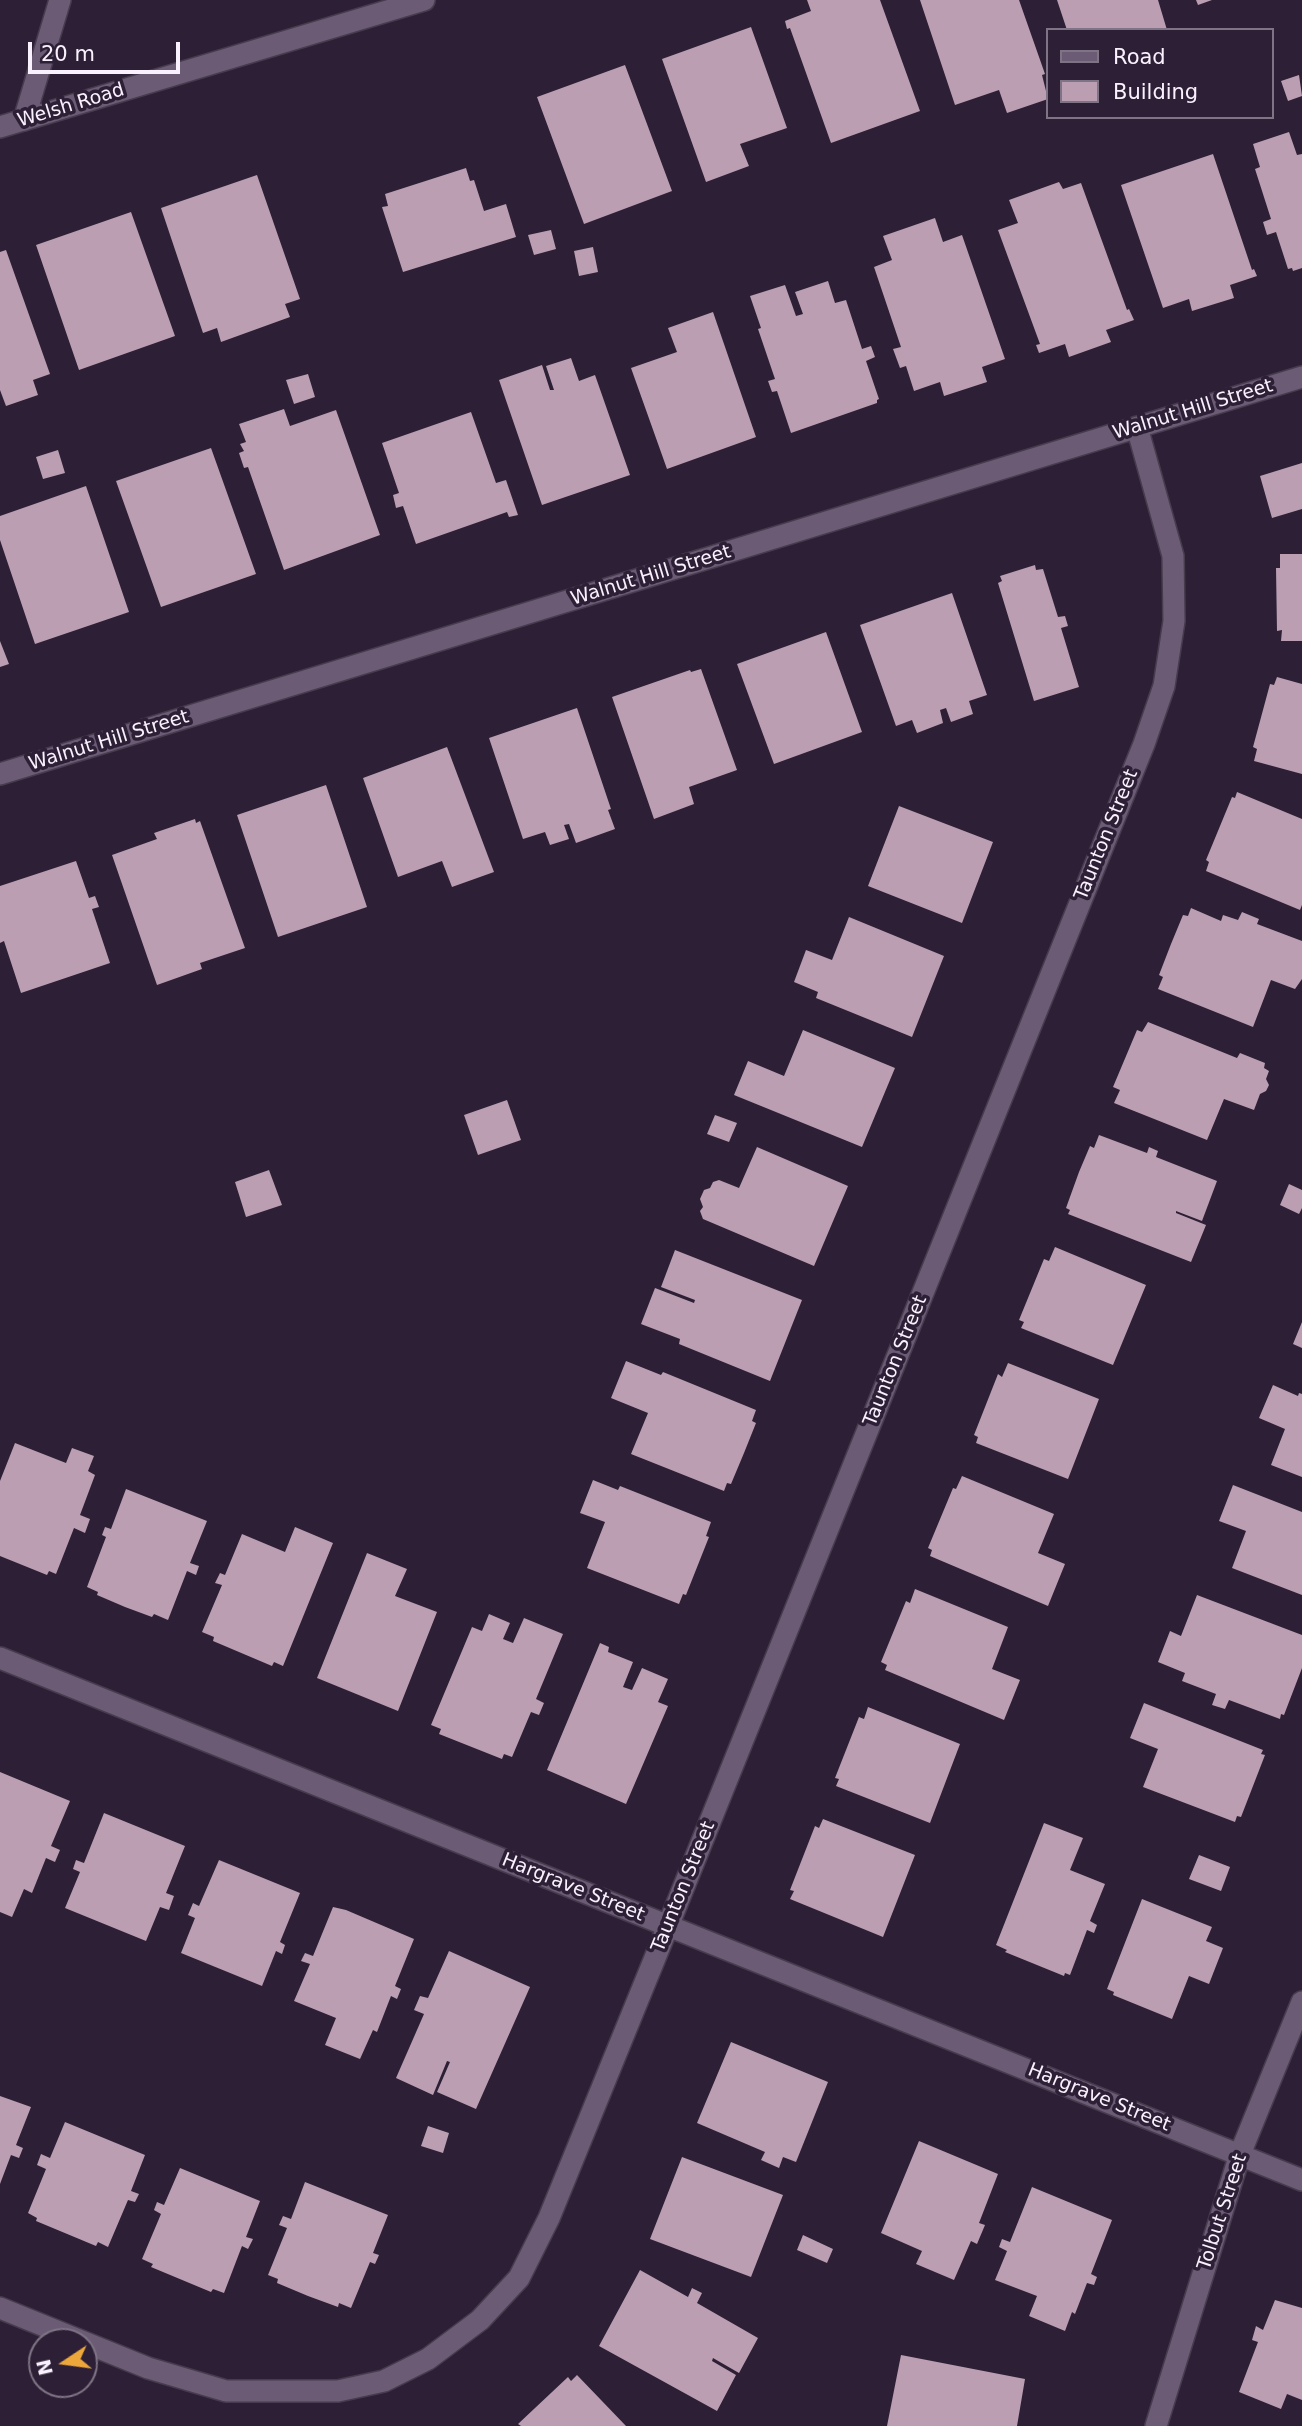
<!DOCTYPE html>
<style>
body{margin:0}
#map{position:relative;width:1302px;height:2426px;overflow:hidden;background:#2d2036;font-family:"DejaVu Sans",sans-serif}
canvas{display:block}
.legend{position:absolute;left:1046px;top:28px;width:228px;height:91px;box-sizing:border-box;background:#2d2036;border:2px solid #7f7486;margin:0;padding:9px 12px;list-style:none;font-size:21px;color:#f9f1fe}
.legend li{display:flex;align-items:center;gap:14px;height:35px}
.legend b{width:35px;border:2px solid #7f7486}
.north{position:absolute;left:28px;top:2328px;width:70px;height:70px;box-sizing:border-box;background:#2d2036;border:2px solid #7f7486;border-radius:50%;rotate:257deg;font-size:19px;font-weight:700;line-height:28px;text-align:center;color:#f9f1fe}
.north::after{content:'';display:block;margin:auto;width:24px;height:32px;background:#eda83c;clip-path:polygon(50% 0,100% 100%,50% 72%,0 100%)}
.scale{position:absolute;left:28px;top:42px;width:152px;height:32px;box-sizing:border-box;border:4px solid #f9f1fe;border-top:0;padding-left:9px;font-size:21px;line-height:24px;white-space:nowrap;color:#f9f1fe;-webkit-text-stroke:5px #2d2036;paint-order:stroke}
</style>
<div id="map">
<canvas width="1302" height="2426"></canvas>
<ul class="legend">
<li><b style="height:9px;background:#6b5b75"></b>Road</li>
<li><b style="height:19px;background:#bb9eb2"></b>Building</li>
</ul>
<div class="north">N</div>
<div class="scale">20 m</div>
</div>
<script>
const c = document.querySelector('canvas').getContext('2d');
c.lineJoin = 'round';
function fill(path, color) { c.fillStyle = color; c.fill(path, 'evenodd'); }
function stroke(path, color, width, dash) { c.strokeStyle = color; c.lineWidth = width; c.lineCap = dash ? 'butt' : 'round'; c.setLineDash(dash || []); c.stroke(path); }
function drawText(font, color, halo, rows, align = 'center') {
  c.font = font + ' "DejaVu Sans",sans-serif'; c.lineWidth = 7; c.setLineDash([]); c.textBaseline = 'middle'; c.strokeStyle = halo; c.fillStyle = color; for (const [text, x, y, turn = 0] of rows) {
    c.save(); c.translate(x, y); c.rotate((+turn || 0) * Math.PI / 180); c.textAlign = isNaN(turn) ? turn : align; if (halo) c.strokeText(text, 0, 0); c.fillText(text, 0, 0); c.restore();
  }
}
const building = new Path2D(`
 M807 0H880L920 111 831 143 790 28 787 29 785 21 811 11Z
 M920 0H1019L1045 74 1042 75 1048 99 1007 113 999 90 955 105Z
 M1057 0H1158L1167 30H1067Z
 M1196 0H1212L1198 5Z
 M751 27 787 128 740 144 749 166 706 182 662 59Z
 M625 65 672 191 584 224 537 97Z
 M1299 75 1302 96 1288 101 1281 81Z
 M1289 132 1297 155 1302 154V268L1293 271 1292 268 1288 269 1276 232 1267 235 1263 222 1271 219 1255 169 1260 167 1253 144Z
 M1213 154 1252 270 1254 269 1257 276 1230 285 1234 298 1192 311 1189 299 1163 308 1121 185Z
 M466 168 470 181 474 180 484 211 506 204 516 237 403 272 382 207 388 206 385 194Z
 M257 175 300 299 285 304 290 317 221 342 217 328 203 333 161 208Z
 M1059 182 1063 189 1081 183 1127 310 1129 309 1134 320 1106 330 1111 342 1069 357 1065 344 1039 353 1036 345 1040 344 998 230 1018 223 1009 200Z
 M131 212 175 336 79 370 36 245Z
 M935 218 943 242 962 235 1005 359 982 367 987 382 944 396 940 382 914 391 906 366 900 368 893 349 901 347 874 267 892 260 883 236Z
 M551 230 556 249 534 255 528 235Z
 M593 247 598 272 579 276 574 251Z
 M6 250 50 374 33 380 38 395 6 406 0 390V252Z
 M828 281 835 303 846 300 862 349 871 346 875 357 866 361 879 399 877 400V403L791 433 777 391 772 392 768 381 775 379 758 329 761 328 750 296 785 285 796 316 803 314 795 292Z
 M713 312 756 437 667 469 631 368 677 352 668 328Z
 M571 358 579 381 595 375 630 475 542 505 499 380 542 365 550 390H554L546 366Z
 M308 374 315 397 294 404 286 380Z
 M284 409 290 426 336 410 380 535 284 570 248 467 244 468 239 453 244 451 240 444 246 442 239 424Z
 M471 412 496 483 506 480 518 515 509 517 507 512 416 544 403 506 396 508 393 495 399 493 382 443Z
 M211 448 256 574 161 607 116 481Z
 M58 450 65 473 43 479 36 457Z
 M1302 463V509L1272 518 1260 476Z
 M86 486 129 612 35 644 0 540V516Z
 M1280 554H1302V641H1281L1282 630 1277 631 1276 568H1280Z
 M1035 565 1036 570 1043 569 1058 617 1065 616 1068 626 1061 628 1079 687 1034 701 998 583 1002 581 1000 576Z
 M952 593 987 695 969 701 973 714 951 722 946 708 940 710 943 723 917 733 912 720 896 726 860 625Z
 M826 632 862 732 774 764 737 664Z
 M0 641 9 664 0 667Z
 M701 669 737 770 689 787 694 804 654 819 612 697 690 670 691 672Z
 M1277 677 1302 684V774L1254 761 1257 749 1253 747 1270 684 1274 685Z
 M577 708 611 809 608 810 615 829 576 843 569 824 564 825 569 839 550 845 545 832 523 839 489 738Z
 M447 747 494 872 452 887 442 861 398 877 363 778Z
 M326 785 367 907 278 937 237 815Z
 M1237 792 1302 819V905L1300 910 1206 871 1209 862 1206 860 1232 797 1235 798Z
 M899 806 993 842 962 923 868 886Z
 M195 819 196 823 200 821 245 948 200 963 202 969 157 985 112 855 157 839 154 833Z
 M76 861 89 898 95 896 99 907 92 909 110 963 21 993 4 941 0 943V886Z
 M1191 908 1221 921 1223 915 1238 920 1242 912 1259 919 1257 924 1302 941V979L1295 989 1271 980 1253 1027 1158 989 1163 977 1159 975 1171 944 1183 915 1188 916Z
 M849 917 944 956 912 1037 816 998 818 992 794 982 806 950 832 960Z
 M1148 1022 1237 1058 1240 1053 1265 1063 1264 1068 1269 1071 1266 1079 1269 1085 1266 1091 1260 1094 1254 1110 1224 1099 1207 1140 1114 1103 1120 1090 1113 1087 1137 1030 1142 1032Z
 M803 1030 895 1068 862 1147 734 1095 748 1061 784 1076Z
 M507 1100 521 1140 478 1155 464 1115Z
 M715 1115 737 1123 729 1142 707 1134Z
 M1099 1135 1147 1153 1149 1147 1158 1151 1156 1157 1217 1181 1202 1221 1176 1211V1213L1206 1225 1191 1262 1068 1214 1070 1210 1066 1208 1079 1172 1090 1146 1094 1148Z
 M757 1147 848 1186 814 1266 703 1219 700 1211 703 1207 700 1199 704 1190 710 1188 713 1182 719 1180 739 1188Z
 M269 1170 282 1205 246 1217 235 1182Z
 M1289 1184 1302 1190V1208L1299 1214 1280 1205Z
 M1055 1247 1146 1285 1113 1365 1021 1328 1024 1322 1019 1320 1044 1259 1049 1261Z
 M675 1250 802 1300 770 1381 679 1344 680 1339 641 1324 655 1288 694 1303 695 1300 661 1287Z
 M1302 1322V1348L1293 1344Z
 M626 1361 661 1375 663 1372 756 1410 752 1421 756 1423 744 1453 731 1484 727 1483 724 1491 631 1454 648 1413 611 1398Z
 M1008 1363 1099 1399 1068 1479 976 1443 978 1437 974 1435 998 1374 1002 1377Z
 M1273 1385 1298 1396 1299 1393 1302 1394V1477L1271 1465 1285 1429 1259 1418Z
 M15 1443 66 1463 72 1448 94 1456 88 1471 95 1475 80 1515 90 1519 85 1533 74 1528 56 1574 49 1571 47 1575 0 1556V1481Z
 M962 1476 1054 1514 1038 1553 1065 1564 1048 1606 930 1556 932 1550 928 1548 953 1488 956 1489Z
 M593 1480 618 1490 620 1486 711 1522 706 1536 709 1537 686 1595 683 1594 679 1604 587 1568 605 1522 580 1513Z
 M1233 1485 1302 1512V1595L1232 1568 1246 1531 1219 1521Z
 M126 1489 207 1521 190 1563 199 1566 196 1575 187 1571 168 1620 154 1614 152 1617 125 1607 97 1595 98 1592 87 1587 106 1537 102 1535 105 1527 111 1529Z
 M295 1527 333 1543 283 1666 274 1662 272 1666 213 1641 214 1637 202 1632 222 1585 215 1583 220 1573 225 1575 242 1534 285 1552Z
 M367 1553 407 1569 395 1596 437 1612 398 1711 317 1678Z
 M915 1589 1008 1627 992 1669 1020 1680 1004 1720 885 1670 887 1665 881 1662 906 1601 910 1603Z
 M1197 1595 1302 1635V1668L1284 1715 1281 1714 1280 1719 1229 1700 1225 1709 1212 1705 1216 1694 1182 1681 1185 1673 1158 1662 1170 1631 1181 1636Z
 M489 1614 510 1623 503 1639 513 1643 524 1618 563 1634 536 1699 544 1703 539 1715 531 1712 512 1757 504 1754 502 1759 439 1734 441 1729 431 1725 472 1627 482 1631Z
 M600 1643 609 1647 608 1652 633 1662 623 1687 632 1690 642 1668 668 1679 658 1702 668 1706 626 1804 547 1770Z
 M1144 1703 1263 1750 1261 1754 1265 1755 1241 1817 1237 1816 1235 1822 1143 1787 1158 1749 1130 1738Z
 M868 1707 960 1744 930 1823 836 1786 839 1779 835 1778 859 1717 864 1719Z
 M0 1772 70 1801 51 1846 60 1850 55 1862 46 1858 32 1893 24 1889 12 1917 0 1912Z
 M104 1813 185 1846 166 1893 174 1896 169 1910 160 1907 146 1941 65 1908 80 1872 73 1869 76 1860 84 1863Z
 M823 1819 915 1855 883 1937 790 1899 794 1891 790 1890 815 1826 819 1828Z
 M1044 1823 1083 1838 1070 1870 1105 1884 1090 1921 1097 1925 1094 1933 1087 1930 1070 1975 1065 1973 1064 1976 1005 1952 1007 1950 996 1945Z
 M1199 1855 1230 1867 1221 1891 1189 1879Z
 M219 1860 300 1893 280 1942 285 1945 282 1954 276 1951 262 1986 181 1953 195 1918 188 1915 193 1903 199 1906Z
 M1142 1899 1212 1927 1206 1941 1223 1948 1209 1984 1189 1976 1172 2019 1113 1995 1114 1992 1107 1989Z
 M333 1907 346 1910 414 1939 395 1986 401 1989 397 1999 391 1996 377 2032 373 2030 360 2059 325 2045 336 2018 294 2001 310 1964 301 1961 305 1953 313 1956Z
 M449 1951 530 1987 476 2109 437 2092 450 2062 447 2061 433 2095 396 2078 424 2014 414 2010 420 1996 428 1998Z
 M731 2042 828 2082 796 2162 783 2157 779 2168 761 2160 765 2152 697 2123Z
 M0 2096 31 2107 16 2145 23 2148 19 2158 11 2155 0 2184Z
 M65 2122 145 2155 131 2191 139 2194 135 2202 128 2200 108 2247 98 2242 96 2246 36 2221 37 2218 28 2213 46 2169 37 2165 41 2154 50 2158Z
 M428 2126 449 2133 443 2153 421 2146Z
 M919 2141 998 2174 979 2223 985 2225 977 2244 971 2241 954 2280 916 2264 922 2251 881 2233Z
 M682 2157 783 2195 751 2277 650 2239Z
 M180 2168 260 2201 246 2237 253 2239 248 2249 242 2246 224 2293 213 2289 211 2292 151 2267 153 2264 142 2259 161 2214 154 2210 157 2202 164 2205Z
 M305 2182 388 2215 373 2253 379 2255 375 2264 370 2262 351 2308 339 2303 338 2307 308 2296 277 2283 278 2279 268 2275 287 2228 279 2225 283 2216 291 2219Z
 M1032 2187 1112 2220 1091 2274 1097 2277 1094 2285 1087 2283 1075 2314 1072 2312 1065 2331 1029 2316 1037 2296 995 2280 1007 2251 999 2247 1002 2239 1010 2242Z
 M803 2235 833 2249 827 2263 797 2250Z
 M640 2270 688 2297 692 2288 702 2293 697 2303 758 2338 739 2373 713 2358 712 2361 736 2375 717 2411 599 2346Z
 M1275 2300 1302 2308V2400L1287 2394 1281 2409 1239 2392 1258 2342 1252 2340 1256 2326 1263 2330Z
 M901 2355 1025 2379 1017 2426H887Z
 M577 2375 626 2426H521L518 2424 568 2377 571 2381Z`);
const lane = new Path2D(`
 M24 120 60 0`);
const street = new Path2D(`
 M0 774 1302 377
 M0 1658 1302 2180
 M0 2308 148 2368 226 2391H338L384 2381 428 2359 480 2320 519 2278 549 2218 668 1926 1144 744 1164 686 1174 621 1173 556 1137 427
 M1156 2426 1240 2154 1302 2002`);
const secondary = new Path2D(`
 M0 127 424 0`);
const streetNames = [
 ["Welsh Road",71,106,-17],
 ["Walnut Hill Street",1193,410,-17],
 ["Walnut Hill Street",651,576,-17],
 ["Walnut Hill Street",109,741,-17],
 ["Taunton Street",1107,835,-68],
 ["Taunton Street",896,1361,-68],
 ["Taunton Street",684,1887,-68],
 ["Hargrave Street",573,1888,22],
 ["Hargrave Street",1099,2098,22],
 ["Tolbut Street",1223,2212,-72]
];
fill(building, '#bb9eb2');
stroke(lane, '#473c4e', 24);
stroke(street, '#473c4e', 24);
stroke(secondary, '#473c4e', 24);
stroke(lane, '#6b5b75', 21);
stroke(street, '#6b5b75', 21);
stroke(secondary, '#6b5b75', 21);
drawText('19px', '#f9f1fe', '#2d2036', streetNames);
</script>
